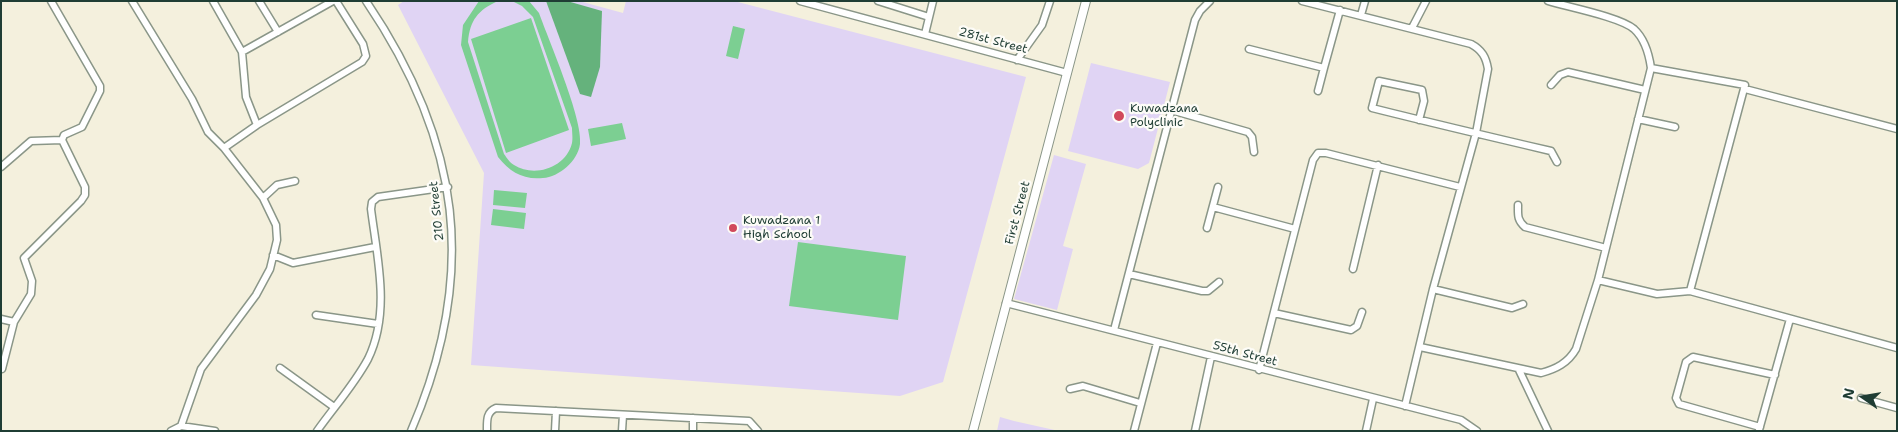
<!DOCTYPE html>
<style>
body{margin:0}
#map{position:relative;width:1898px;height:432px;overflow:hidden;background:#f4f0dd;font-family:"Shantell Sans",sans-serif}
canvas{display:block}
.frame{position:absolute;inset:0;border:2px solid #1f3d34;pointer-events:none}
.north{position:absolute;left:1838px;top:372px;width:50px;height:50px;-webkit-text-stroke:4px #fdfcf7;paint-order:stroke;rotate:283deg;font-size:14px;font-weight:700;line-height:20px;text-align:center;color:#1f3d34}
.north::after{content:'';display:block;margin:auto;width:18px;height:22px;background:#1f3d34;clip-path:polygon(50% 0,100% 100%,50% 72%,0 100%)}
</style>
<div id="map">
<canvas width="1898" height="432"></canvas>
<div class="frame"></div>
<div class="north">N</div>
</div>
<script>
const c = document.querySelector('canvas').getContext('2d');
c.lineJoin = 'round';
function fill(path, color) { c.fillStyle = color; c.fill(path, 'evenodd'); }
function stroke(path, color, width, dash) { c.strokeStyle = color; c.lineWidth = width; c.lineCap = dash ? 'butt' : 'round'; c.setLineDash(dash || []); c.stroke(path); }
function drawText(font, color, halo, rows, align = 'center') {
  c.font = font + ' "Shantell Sans",sans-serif'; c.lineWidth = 4.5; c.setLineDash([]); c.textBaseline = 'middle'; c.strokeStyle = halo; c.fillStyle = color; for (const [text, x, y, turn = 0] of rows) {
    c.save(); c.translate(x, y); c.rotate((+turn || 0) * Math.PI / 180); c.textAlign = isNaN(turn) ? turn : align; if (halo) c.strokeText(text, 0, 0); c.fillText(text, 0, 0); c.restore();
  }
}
const built = new Path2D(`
 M404 1H579L623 13 626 1H734L1026 77 943 382 900 396 471 365 484 173 398 5Z
 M1091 63 1170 82 1149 163 1138 169 1068 151Z
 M1054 155 1086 164 1063 246 1073 249 1057 310 1014 299Z
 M1000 417 1014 421 1059 431H997Z`);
const green = new Path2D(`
 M479 1H498C478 10 470 20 468 42L504 154C507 158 510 163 514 165 534 178 566 168 572 143 573 139 572 132 572 128L533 17 522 6 512 1H529L539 13C549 41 583 119 580 144 578 161 559 177 543 178 523 180 510 172 498 157L461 45 463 25Z
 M531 18 569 130 506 153 471 39Z
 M733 26 745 29 738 59 726 56Z
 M622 123 626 139 591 146 588 129Z
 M494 190 527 193 525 208 493 205Z
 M493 209 526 213 524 229 491 225Z
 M798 242 906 256 898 320 789 306Z`);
const forest = new Path2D(`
 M546 1H567L602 11 600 67 591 97 580 94Z`);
const minor = new Path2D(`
 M132 1 192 99 208 132 224 148 263 198 276 225 277 240 270 269 256 295 201 369 181 426
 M213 1 242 52 333 1
 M259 1 278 32
 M366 1C461 141 479 274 411 431
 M800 1 1067 73
 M878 1 929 17
 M1302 1 1471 44C1482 50 1486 57 1488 69L1476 133 1433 289 1405 406
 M1361 15 1365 1
 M1412 28 1426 1
 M925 34 933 1
 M1249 49 1324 68 1340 10
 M242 52 246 97 257 125
 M1017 60 1042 25 1050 1
 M1651 68 1745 85 1690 291
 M1551 85 1560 75 1568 72 1645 90
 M1745 89 1897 129
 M1318 91 1324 68
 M1171 110 1248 132 1252 137 1254 152
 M1638 119 1675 127
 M1419 120 1424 101 1422 90 1379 81 1372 108C1432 123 1491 137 1551 151L1557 162
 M224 148 257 125 362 62 366 56 363 44 336 1
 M1 167 31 141 62 140 64 135 82 127 100 91V86L51 1
 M263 198 277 185 295 181
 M1518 205C1518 215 1517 220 1525 227L1606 248
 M1213 207 1295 229
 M1207 228 1218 187
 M273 255 293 263 375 247
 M1353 269 1378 165
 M1129 274 1202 291H1208L1219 282
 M1598 280 1657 294 1690 291 1897 348
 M1433 289 1512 308 1523 304
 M1006 303 1461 420 1477 431
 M1274 313 1351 330 1357 326 1362 312
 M316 315 378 324
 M1 319 14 322
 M1114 330 1195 20 1200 11 1210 1
 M1420 347 1541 373C1556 369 1568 363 1576 349L1598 280 1651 68C1649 54 1645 39 1634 29 1620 17 1568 7 1548 1
 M280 368 334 407
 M2 369 14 322 31 294 32 281 24 258 81 201 85 195V187L62 140
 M1259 370 1313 160 1318 153H1326L1460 187
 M1519 370 1548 431
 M1070 389 1083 386 1140 403
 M1861 398 1897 408
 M1760 427 1679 404 1676 398 1686 362 1693 357 1775 375
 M1759 430 1790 319
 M171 431 181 426 215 431
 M317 431C334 407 354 385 368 359 391 312 377 257 371 209L372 202 378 197 448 187
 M487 431C487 421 486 412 496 408L749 421 758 431
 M555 431 556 411
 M622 431 623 415
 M693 431V418
 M1134 431 1157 343
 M1195 431 1211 357
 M1366 431 1373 399`);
const tertiary = new Path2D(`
 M973 431 1086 1`);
const markers = [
 [1119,116,6,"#d1495b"],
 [733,228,5,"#d1495b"]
];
const streetNames = [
 ["281st Street",993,41,15],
 ["210 Street",437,211,-96],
 ["First Street",1018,213,-75],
 ["55th Street",1245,354,15]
];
const poiNames = [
 ["Kuwadzana",1130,109],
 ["Polyclinic",1130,123],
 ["Kuwadzana 1",743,221],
 ["High School",743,235]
];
fill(built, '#e0d4f4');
fill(green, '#7ccf92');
fill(forest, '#65b27c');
stroke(minor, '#8a9688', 9);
stroke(tertiary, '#8a9688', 10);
stroke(minor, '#fff', 6);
stroke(tertiary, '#fff', 8);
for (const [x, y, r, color] of markers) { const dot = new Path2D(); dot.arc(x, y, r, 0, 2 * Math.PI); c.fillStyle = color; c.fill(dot); stroke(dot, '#fdfcf7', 2); }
drawText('12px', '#1f3d34', '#fdfcf7', streetNames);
drawText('12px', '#1f3d34', '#fdfcf7', poiNames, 'left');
</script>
